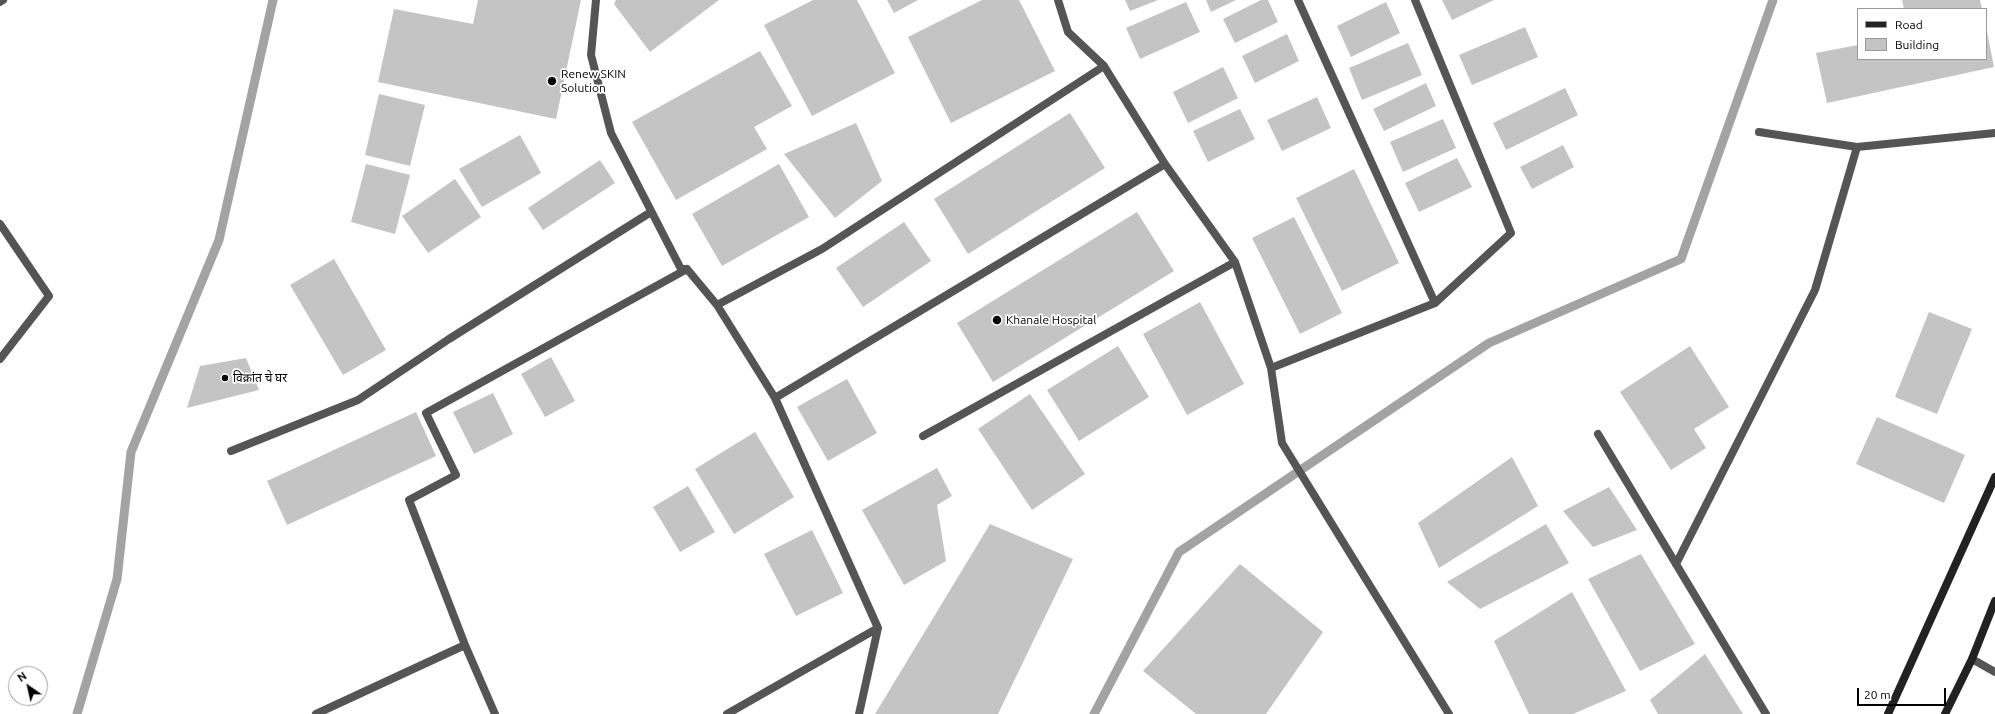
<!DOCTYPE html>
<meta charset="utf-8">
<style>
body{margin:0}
#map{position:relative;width:1995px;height:714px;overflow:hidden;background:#fff;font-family:Ubuntu,sans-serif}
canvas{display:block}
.legend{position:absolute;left:1857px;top:8px;width:130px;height:52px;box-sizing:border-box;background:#fff;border:1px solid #999;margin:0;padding:5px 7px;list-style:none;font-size:12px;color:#000}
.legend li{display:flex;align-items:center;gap:8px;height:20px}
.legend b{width:20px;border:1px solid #999}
.north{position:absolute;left:8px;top:666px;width:40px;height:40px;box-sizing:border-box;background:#fff;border:1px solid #999;border-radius:50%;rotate:326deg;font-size:11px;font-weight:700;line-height:16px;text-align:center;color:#000}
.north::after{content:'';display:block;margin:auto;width:14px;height:18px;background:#000;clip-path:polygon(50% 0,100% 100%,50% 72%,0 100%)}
.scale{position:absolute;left:1857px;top:688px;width:89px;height:18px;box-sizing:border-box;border:2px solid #000;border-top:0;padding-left:5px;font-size:12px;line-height:14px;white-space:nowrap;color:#000;-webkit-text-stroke:3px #fff;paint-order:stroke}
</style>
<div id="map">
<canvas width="1995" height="714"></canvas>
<ul class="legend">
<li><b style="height:5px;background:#222"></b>Road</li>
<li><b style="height:11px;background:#c4c4c4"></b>Building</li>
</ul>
<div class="north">N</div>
<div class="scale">20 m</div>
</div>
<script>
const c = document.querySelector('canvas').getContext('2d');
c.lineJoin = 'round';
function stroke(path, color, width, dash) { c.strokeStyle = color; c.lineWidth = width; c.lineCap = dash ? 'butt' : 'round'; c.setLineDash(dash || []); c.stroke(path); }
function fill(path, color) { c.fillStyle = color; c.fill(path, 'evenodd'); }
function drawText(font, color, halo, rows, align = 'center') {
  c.font = font + ' Ubuntu,"Noto Sans Devanagari",sans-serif'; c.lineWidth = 3.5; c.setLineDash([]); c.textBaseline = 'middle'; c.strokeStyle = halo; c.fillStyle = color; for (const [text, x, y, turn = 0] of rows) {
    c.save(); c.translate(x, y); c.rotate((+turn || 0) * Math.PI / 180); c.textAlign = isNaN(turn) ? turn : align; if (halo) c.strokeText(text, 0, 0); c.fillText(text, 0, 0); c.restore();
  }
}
const stream = new Path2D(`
 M77 714 117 579 131 452 219 240 273 0
 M1094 714 1179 552 1489 343 1681 259 1773 0`);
const building = new Path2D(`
 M478 0H581L556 119 378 82 394 9 473 24Z
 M616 0H719L650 52 614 4Z
 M813 0H857L895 73 812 116 764 25Z
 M887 0H918L894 13Z
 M982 0H1019L1055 71 951 123 908 37Z
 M1125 0H1158L1130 11Z
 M1206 0H1236L1211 12Z
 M1261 0H1268L1278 22 1235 43 1223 19Z
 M1442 0H1494L1452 20Z
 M1902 0H1980L1982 9H1904Z
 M1186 2 1200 32 1140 59 1126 28Z
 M1386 2 1400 33 1351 57 1337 26Z
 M1525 27 1538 57 1472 85 1459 55Z
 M1987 32 1994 67 1827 103 1816 53 1858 45V59H1986Z
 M1287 34 1299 61 1255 83 1242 56Z
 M1408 43 1422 75 1362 100 1349 68Z
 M760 51 792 106 754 127 767 149 676 200 632 122Z
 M1223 67 1238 98 1188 123 1173 92Z
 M1426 83 1436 106 1384 131 1373 109Z
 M1565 88 1578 115 1506 150 1493 123Z
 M379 94 425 105 410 166 365 155Z
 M1317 97 1331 128 1282 151 1267 120Z
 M1240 109 1255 139 1208 162 1193 131Z
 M1070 113 1105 168 968 254 934 199Z
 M1443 119 1456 148 1403 172 1390 142Z
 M856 123 882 181 835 218 784 154Z
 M520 135 541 173 482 207 459 169Z
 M1563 145 1574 167 1532 189 1520 167Z
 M1457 158 1472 187 1419 212 1405 183Z
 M600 160 615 183 543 230 528 208Z
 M366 164 410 175 395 234 351 222Z
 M779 164 809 217 722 266 692 214Z
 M1354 169 1399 263 1342 291 1296 198Z
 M455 179 481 217 428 253 402 216Z
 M1137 212 1174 271 993 382 957 323Z
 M1294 217 1342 313 1300 334 1252 238Z
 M904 222 931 261 863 307 836 268Z
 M334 259 386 350 343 375 290 285Z
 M1200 302 1244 384 1187 415 1143 334Z
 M1929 312 1972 329 1937 414 1895 397Z
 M1118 346 1149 397 1079 441 1047 390Z
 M1690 346 1729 407 1694 429 1706 448 1671 470 1620 392Z
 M551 357 575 401 545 417 521 374Z
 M246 358 259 390 187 408 200 366Z
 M847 379 877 433 828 461 797 407Z
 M493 393 513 434 474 454 453 412Z
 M1030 394 1085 474 1032 510 978 429Z
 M416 412 436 456 287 525 267 481Z
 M1877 417 1965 455 1944 503 1856 464Z
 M755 432 794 497 734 534 695 469Z
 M1512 457 1538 506 1439 568 1418 523Z
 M937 468 952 496 937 505 946 561 904 585 862 510Z
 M688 486 715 532 680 552 653 507Z
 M1609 487 1637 530 1593 547 1563 511Z
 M990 524 1073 559 998 714H875Z
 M1546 524 1569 563 1480 609 1447 582Z
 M812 530 843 593 796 616 764 554Z
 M1641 554 1695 644 1640 671 1588 579Z
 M1240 564 1323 632 1266 714H1196L1143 671Z
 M1572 592 1626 691 1573 714H1529L1494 641Z
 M1705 654 1743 714H1658L1650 700Z`);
const street = new Path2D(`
 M596 0 591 55 611 133 681 269H687L717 305 775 398 878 628 859 714
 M1058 0 1068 32 1104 66 1165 164 1235 262 1271 368 1282 443 1449 714
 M1298 0 1435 303
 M0 2 3 0
 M1759 132 1857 147 1995 133
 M0 224 49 296 0 359
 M717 305 822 249 1104 66
 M1271 368 1435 303 1511 233 1415 0
 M775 398 1165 164
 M1598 434 1766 714
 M923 436 1235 262
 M231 451 358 400 449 339 651 212
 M1676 564 1815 290 1857 147
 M1972 659 1995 672
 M316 714 465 645
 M495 714 465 645 409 500 456 475 426 413 687 269
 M727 714 878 628`);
const secondary = new Path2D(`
 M1888 714 1995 477
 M1945 714 1972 659 1995 601`);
const markers = [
 [552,81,5,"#000"],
 [997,320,5,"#000"],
 [225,378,4,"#000"]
];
const poiNames = [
 ["Renew SKIN",561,74],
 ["Solution",561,88],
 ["Khanale Hospital",1006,320],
 ["विक्रांत चे घर",233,378]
];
stroke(stream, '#a3a3a3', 9);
fill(building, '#c4c4c4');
stroke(street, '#555', 8);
stroke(secondary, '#222', 8);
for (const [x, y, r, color] of markers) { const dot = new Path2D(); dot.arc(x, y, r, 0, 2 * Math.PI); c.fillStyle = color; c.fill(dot); stroke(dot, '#fff', 1.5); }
drawText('12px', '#000', '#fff', poiNames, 'left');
</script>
